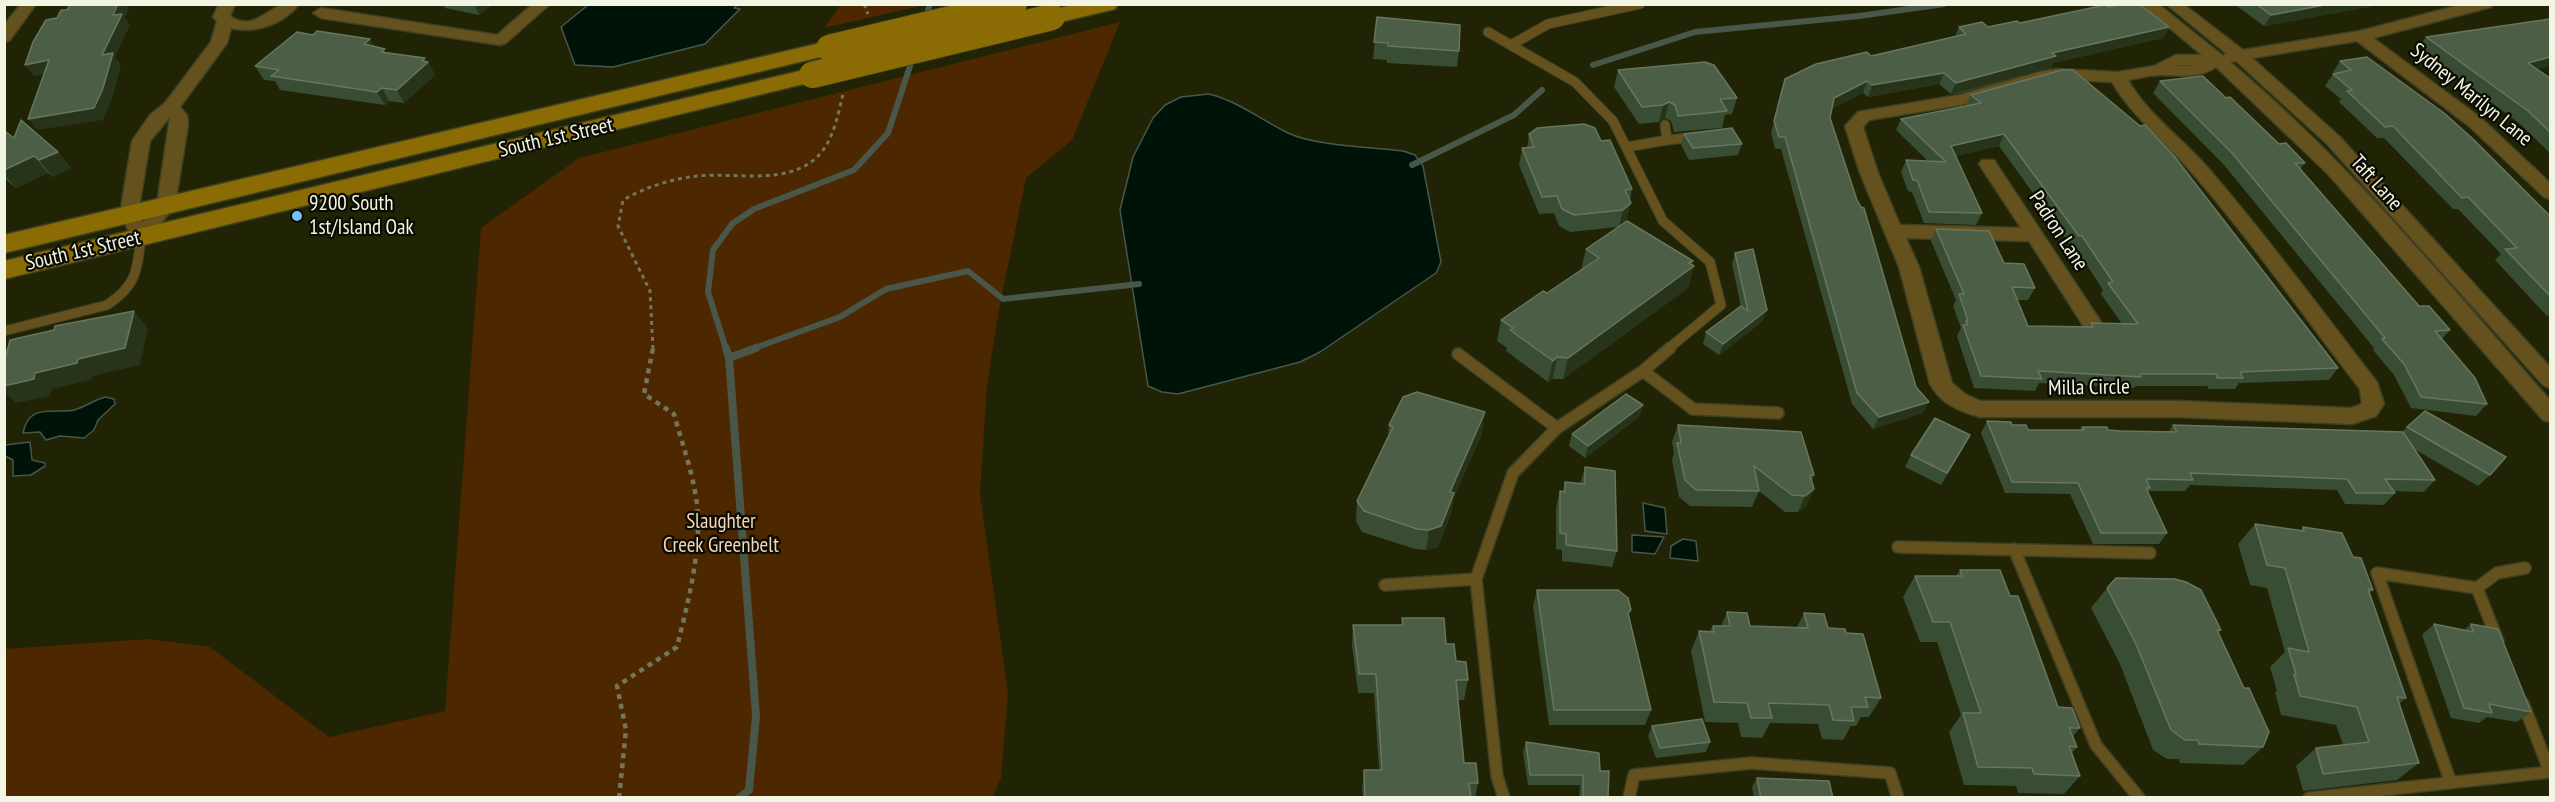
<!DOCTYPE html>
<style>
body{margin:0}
#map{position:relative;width:2555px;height:802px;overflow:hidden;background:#202304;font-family:"PT Sans Narrow",sans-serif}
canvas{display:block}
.frame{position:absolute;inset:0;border:6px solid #f2f5e3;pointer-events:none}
</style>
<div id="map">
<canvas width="2555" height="802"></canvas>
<div class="frame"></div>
</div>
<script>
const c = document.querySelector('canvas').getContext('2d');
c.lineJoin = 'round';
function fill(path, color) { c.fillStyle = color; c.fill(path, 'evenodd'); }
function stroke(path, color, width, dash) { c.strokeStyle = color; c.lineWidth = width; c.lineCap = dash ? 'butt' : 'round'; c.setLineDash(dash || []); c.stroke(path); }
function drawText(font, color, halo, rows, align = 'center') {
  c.font = font + ' "PT Sans Narrow",sans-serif'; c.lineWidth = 4.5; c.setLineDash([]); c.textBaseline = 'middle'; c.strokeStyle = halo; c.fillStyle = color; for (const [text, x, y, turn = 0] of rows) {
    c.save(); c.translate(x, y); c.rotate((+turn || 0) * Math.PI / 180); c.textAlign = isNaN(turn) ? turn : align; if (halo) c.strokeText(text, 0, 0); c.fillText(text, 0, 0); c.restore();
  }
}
const green = new Path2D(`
 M841 4H925V5L824 28Z
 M1120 22 1072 140 1026 178 999 309 987 385 980 494 1008 693 1001 778 993 797H5V649L149 639 210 647 329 737 445 711 481 228 579 158Z`);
const water = new Path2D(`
 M738 5 734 8 740 9 705 44 613 67 575 65 561 27 588 5Z
 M1209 94C1238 101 1261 120 1288 133 1315 146 1372 147 1403 151L1415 155 1423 166 1441 262 1436 273 1320 352 1300 362 1178 394 1162 392 1148 386 1120 210 1133 157 1153 118 1165 105 1181 97Z
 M105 397 114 399 115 404 98 420 94 430 84 438 60 436 46 440 40 432 23 433C29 402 55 414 74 410 85 407 94 400 105 397Z
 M30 442 32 460 45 463V466L31 475 13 476V460L5 456V445Z
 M1643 503 1665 508 1667 534 1645 531Z
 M1632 535 1664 537 1655 554 1632 552Z
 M1683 539 1696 541 1698 561 1670 558 1671 546Z`);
const streamFar1 = new Path2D(`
 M925 20 930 4
 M1593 65 1695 32 1859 16 1944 4
 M1412 165 1514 115 1542 90
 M726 349 708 292 713 250 732 224 754 209 854 170 888 133 913 57
 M752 349 840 317 886 289 968 271 1003 299 1139 284`);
const stream = new Path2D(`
 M726 348 729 358 756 716 749 790 739 798
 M729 358 756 348`);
const pathFar1 = new Path2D(`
 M864 4 868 14
 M653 349 650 291 618 226 623 200C646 187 671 179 697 176 734 172 787 186 817 157 833 142 838 115 843 94`);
const path = new Path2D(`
 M619 798 626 730 617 686 677 647C687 606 699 561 698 518 697 484 683 447 674 414L644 394 653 348`);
const serviceFar1 = new Path2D(`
 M1488 32 1575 82 1613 121 1663 221 1710 262 1721 305 1668 349
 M1511 45 1548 24 1640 4
 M1667 140 1697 137
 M1627 147 1667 140 1665 125
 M4 331 107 305C137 285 137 271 141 237`);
const service = new Path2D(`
 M1458 354 1557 428
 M1643 371 1693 409 1778 413
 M1898 547 2150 553
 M2014 549 2096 745 2139 798
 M1385 585 1476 579
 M2498 641 2477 588 2497 573 2525 568
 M2523 703 2550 772
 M2451 783 2377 573 2477 588
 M1504 798 1497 776 1476 579 1513 473 1557 428 1643 371 1670 348
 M1629 798 1634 775 1751 763 1890 773 1898 798
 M2309 798 2550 772`);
const minor = new Path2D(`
 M21 4H36L10 40 4 42V25Z
 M219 4H235L230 16C252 32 267 9 284 4 289 3 295 4 299 4 284 24 255 34 231 28L227 43 180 107 187 115 188 125 175 205 148 241H134L120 214 132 141 150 115 165 103 211 42 217 21 213 17ZM170 117 157 204 143 222 138 214 150 141Z
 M533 4H550L506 43 500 45 321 18 313 13 321 8 497 35Z
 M2141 4H2158L2223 56 2226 53 2166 4H2183L2243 50 2360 31 2464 4H2492L2491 7 2373 38 2481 118 2550 183V199L2544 197 2469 126 2357 41 2252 58 2339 136 2550 367V388L2543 385 2327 144 2236 61 2230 62C2349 162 2448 284 2550 400V422L2543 420 2328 174 2216 67C2198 79 2182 75 2161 75 2150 75 2139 78 2128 80 2148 115 2182 138 2208 168 2267 236 2321 310 2377 382L2384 404 2376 416 2352 424 2177 417H1980C1959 411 1941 404 1930 384L1899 267 1860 173 1845 126 1858 112 1959 95 2039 72 2056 69 2118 72 2154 66 2176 55H2202ZM2179 65H2198L2177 66ZM2056 79 2112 82C2133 118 2167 143 2194 175 2253 243 2305 318 2360 389L2362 404 2351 408 2177 401H1980L1965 394 1952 383 1919 267 1906 238 2029 241 2084 327H2098L2101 322 1994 160H1982L1979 164 2021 228 1900 225 1878 173 1863 127 1869 120 1961 105Z`);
const secondary = new Path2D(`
 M1076 4H1118L1115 9 1052 24 1044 22 1041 17 1044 12Z
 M829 41 837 43 841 48 837 53 4 253V235Z
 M812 68 820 70 824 75 820 80 4 279V261Z`);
const secondaryBridge = new Path2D(`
 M829 48 1014 4
 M812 75 1052 17`);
const wall = new Path2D(`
 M443 4H493L479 15 445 8Z
 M2234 4H2384L2264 26Z
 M2108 7 2169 27 2163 38 2053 63 2051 68 1959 93 1951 94 1939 84 1868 97 1863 93 1832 108 1830 118 1923 413 1873 429 1852 404 1781 149H1775L1771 133 1785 79 1871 56 1955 36 1959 27H1988L2020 23Z
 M1377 17 1459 51 1457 67 1387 63V60L1373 59Z
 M2550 19V66L2537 69 2550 78V153L2519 123 2418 48 2426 37Z
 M313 35 370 39 375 47 386 52 428 62 435 75 404 103 389 101 385 105 280 90 275 81 264 80 255 66Z
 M2340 61 2550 216V315L2547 316 2495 260 2501 254 2458 209H2453L2384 138H2377L2339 102 2341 99 2325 86 2333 74H2335L2333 72Z
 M1618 70 1737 98 1732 114 1725 115 1722 128 1674 132 1671 121 1665 118 1659 122 1639 124 1614 87Z
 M2160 81 2226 98 2279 144 2305 163 2300 169 2419 306 2450 330 2442 339 2487 404 2476 416 2411 408 2394 375 2373 350 2374 348 2224 165 2153 93Z
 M1971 95 2338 368 2329 380 2239 383 2235 389H2209L2207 386H2135L2134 388 2039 383 2035 391 1974 388 1957 336 1961 328 1953 306 1956 300 1931 241 1936 229 2004 263 2035 288 2028 300H2017L2028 326 2089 327 2091 323 2122 324 2101 294 2103 290 2075 247H2072L1999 146 1955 156 1982 213 1976 225 1924 223 1912 192 1908 191 1901 172 1906 160 1928 161 1896 130 1901 119 1966 106Z
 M4 132 14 138 58 152 71 168 53 177 48 173 16 188 4 178Z
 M1529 134 1601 141 1632 189 1630 201 1631 203 1626 220 1622 225 1694 266 1688 288 1563 379H1553L1548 382 1506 351 1507 348 1497 341 1501 320 1547 293 1581 270 1586 249 1618 227 1570 232 1559 226 1554 213 1539 214 1519 165 1522 148H1527Z
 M1684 134 1742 144 1738 155 1689 160 1681 145Z
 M1735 253 1763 321 1719 355 1703 344 1706 332 1741 307 1732 264Z
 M1643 405 1639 417 1585 458 1569 446 1572 434Z
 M1987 421 2012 425 2028 430H2080L2082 427 2108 430 2168 432 2173 425 2402 432 2407 427 2490 475 2478 486 2414 449 2435 480 2424 492 2393 491 2395 493 2384 505 2345 504 2337 490 2190 485 2185 491H2148V492L2167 533 2159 544H2093L2070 494 2005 493 1981 433Z
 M1389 425 1482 434 1453 499 1451 514 1438 547 1426 550 1415 549 1362 532 1356 521 1357 501 1388 437Z
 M1678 425 1814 475 1812 480 1814 489 1806 506 1798 512H1785L1759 491 1752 507 1690 506 1679 497 1672 460 1674 453 1672 442Z
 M1964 447 1941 485 1905 467 1911 455Z
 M1585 467 1617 551 1612 567 1562 561V550L1556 549V508L1560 491H1563L1565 482 1580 484Z
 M2255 524 2300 531 2303 527 2353 557 2373 590 2370 593 2406 698 2399 704 2419 763 2397 780 2303 791 2296 766 2316 748 2343 745 2336 725 2281 715 2275 692 2277 691 2270 667 2285 652 2267 588 2250 585 2238 544Z
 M1960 570 2010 596 2058 707 2080 728 2073 736 2077 747 2072 753 2080 776 2064 794 2018 793 2016 786 1964 785 1949 732 1961 715 1937 642H1920L1903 597 1915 576H1956Z
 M2107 588 2221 630 2218 633 2263 747 2243 765 2180 763 2179 759H2167L2153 750 2120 664 2091 608Z
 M1537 590 1651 710 1645 725H1549L1533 606Z
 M1727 612 1750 626 1797 627 1804 613 1828 628 1846 633 1881 698 1869 717H1861L1856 726H1851L1843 740 1822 739 1818 724 1770 723 1762 738 1741 737 1738 723 1705 722 1691 651 1699 631H1710L1713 626H1721Z
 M1402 618 1446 644 1468 680 1464 700H1458L1464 763 1478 783 1475 798H1363L1362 789 1364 770H1379L1374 693H1358L1352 645 1353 625H1401Z
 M2434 624 2464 630 2471 624 2531 712 2517 722 2487 717 2479 723 2451 718 2422 635Z
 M1652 726 1710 742 1706 752 1656 758 1648 736Z
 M1526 742 1600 771 1608 798H1579L1580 785H1528L1523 752Z
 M1757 778 1833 798H1754L1752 787Z`);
const shadedWall = new Path2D(`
 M118 4H126L129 9 125 17 130 25 115 57 121 65 112 99 103 120 37 130 28 119 113 15Z
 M474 4H493L479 15Z
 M2330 4H2384L2264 26 2271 15Z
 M2169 27 2163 38 2053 63 2051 68 1951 94 1956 83 2052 53Z
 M370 39 378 52 364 44Z
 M2550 57V66L2519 74 2528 63Z
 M425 58 427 63 428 62 435 75 404 103 397 90Z
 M49 60 58 72 34 76 25 65Z
 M1944 73 1939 84 1868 97 1872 85Z
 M1867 81 1863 93 1829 109 1834 98Z
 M382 88 389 101 385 105 377 92Z
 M1669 102 1665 118 1659 122 1663 105Z
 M2004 134 1999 146 1946 158 1951 146Z
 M58 152 71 168 53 177 39 160Z
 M34 156 48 173 16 188 4 174V170Z
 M1631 203 1626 220 1619 227 1623 210Z
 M1693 261 1691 269 1694 266 1688 288 1563 379 1568 358Z
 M1767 310 1763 321 1719 355 1723 344Z
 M134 311 148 328 140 365 93 376 92 380 52 389 50 396 16 403 4 392V386L35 373Z
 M1557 357 1553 379 1548 382 1553 361Z
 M1929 402 1923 413 1873 429 1879 417Z
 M1643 405 1639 417 1585 458 1588 446Z
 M1485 412 1482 434 1453 499 1451 514 1438 547 1426 550 1429 530 1450 492Z
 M1814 489 1806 506 1798 512 1805 496Z`);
const building = new Path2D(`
 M118 4 113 15 122 14 102 55 113 53 103 88 94 108 28 119 49 60 25 65 33 42 46 20 57 18 61 10H67L70 5Z
 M2122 4H2139L2169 27 2052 53 2056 56 1963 81 1956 83 1944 73 1872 85 1867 81 1834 98 1830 118 1857 200 1861 207 1864 208 1916 387 1929 402 1879 417 1857 393 1785 137H1779L1774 121 1785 79 1816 64 1867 52 1871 56 1966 34 1959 27 1982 22 1988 27 2017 21 2020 23 2105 5 2108 7Z
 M2256 4H2330L2271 15Z
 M1377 17 1460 25 1459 51 1388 46V43L1374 42Z
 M2550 19V57L2528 63 2550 78V132L2528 111 2426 37Z
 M317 31 370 39 364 44 385 49 381 52 425 58 422 61 428 62 397 90 382 88 377 92 271 76 279 70 255 66 297 32 313 35Z
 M2367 57 2444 113 2473 139 2550 216V296L2505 249 2517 248 2468 197 2462 198 2393 126 2385 127 2347 91 2352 90 2333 74 2351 70 2340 61Z
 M1705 62 1714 65 1737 98 1720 99 1727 111 1678 116 1675 105 1669 102 1663 105 1642 107 1618 70Z
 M2062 70H2073L2140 126 2145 125 2174 156 2338 368 2240 372 2243 378H2217L2216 374H2140L2141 377 2038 371 2042 379 1981 376 1963 325H1967L1966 321H1968L1959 294H1964L1936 229 1989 231 2004 263 2024 264 2035 288 2012 287 2028 326 2093 327 2091 323 2138 324 2108 283 2113 282 2082 236H2079L2004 134 1951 146 1982 213 1929 212 1917 180H1913L1906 160 1946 162 1901 119 1981 103 1971 95Z
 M2203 76 2226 98 2230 97 2279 144 2286 143 2305 163H2295L2419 306H2429L2450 330 2435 331 2475 378 2487 404 2421 397 2404 364 2382 339 2385 338 2232 153 2160 81Z
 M21 120 58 152 39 160 34 156 4 170V132H6L14 138Z
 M1584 124 1595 128 1601 141 1610 140 1632 189 1625 190 1631 203 1623 210 1574 215 1562 209 1557 196 1542 197 1522 148 1534 147 1529 134 1537 128Z
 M1732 128 1742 144 1693 148 1684 134Z
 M1627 221 1693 261 1689 263 1694 266 1568 358 1557 357 1553 361 1510 330 1513 328 1501 320 1543 291 1547 293 1599 258 1586 249Z
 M1753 249 1767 310 1723 344 1706 332 1741 306 1748 311 1735 253Z
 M134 311 125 348 78 359 77 363 35 373 34 379 4 386V363L10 340 54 330 55 326Z
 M1417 392 1485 412 1450 492 1454 493 1441 526 1429 530 1417 529 1364 511 1357 501 1393 427 1389 425 1403 397Z
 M1626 394 1643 405 1588 446 1572 434Z
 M2425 411 2506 457 2490 475 2407 427Z
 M1935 418 1970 435 1947 473 1911 455Z
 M1987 421 2011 422 2012 425H2026L2028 430H2084L2082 427H2107L2108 430 2121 431 2177 432 2173 425 2403 432 2435 480 2385 479 2395 493H2356L2347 479 2190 473 2193 480 2146 479 2150 488H2146L2167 533H2101L2078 483 2012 482Z
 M1678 425 1801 432 1814 475H1810L1814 489 1805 496 1792 495 1754 466 1759 491 1696 490 1685 480 1677 443H1681Z
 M1585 467 1615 471 1617 551 1566 545V534L1560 533V491L1565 492V482L1585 484Z
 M2255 524 2304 531 2303 527 2342 533 2353 557 2361 558 2373 590 2368 589 2406 698 2397 697 2419 763 2323 774 2316 748 2369 742 2357 707 2300 696 2294 674H2296L2288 648 2309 652 2285 568 2267 565Z
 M1960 570H2000L2010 596H2018L2058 707 2072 708 2080 728H2069L2077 747 2069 746 2080 776 2034 774 2032 768 1978 767 1963 713H1981L1950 622H1933L1915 576H1962Z
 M2116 578 2175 579 2186 582 2201 590 2221 630H2217L2244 688H2249L2269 732 2263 747 2199 744 2198 740H2185L2171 730 2136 644 2107 588Z
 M1537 590H1618L1628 598 1631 610 1628 613 1651 710H1554Z
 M1727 612 1747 613 1750 626 1808 628 1804 613 1824 614 1828 628 1845 629 1846 633 1863 634 1881 698 1865 697 1868 707H1851L1854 721 1833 720 1829 705 1768 703 1772 718H1751L1747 703 1714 702 1699 631 1714 632 1713 626H1730Z
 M1402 618H1444L1446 644H1454L1456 661 1466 662 1468 680H1456L1464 763H1476L1478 783H1469L1471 798H1365L1364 770H1382L1376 674H1359L1353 625H1403Z
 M2434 624 2473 632 2471 624 2498 629 2531 712 2489 704 2492 713 2464 708Z
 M1702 719 1710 742 1660 748 1652 726Z
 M1526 742 1599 753 1600 771H1609L1608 798H1583V775H1530Z
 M1757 778 1829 781 1833 798H1761Z`);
const markers = [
 [297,216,6,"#76c0f7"]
];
const streetNames = [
 ["Sydney Marilyn Lane",2471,95,39],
 ["South 1st Street",556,138,-13],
 ["Taft Lane",2376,183,48],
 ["Padron Lane",2058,231,57],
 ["South 1st Street",83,251,-13],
 ["Milla Circle",2089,388,-1]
];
const poiNames = [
 ["9200 South",309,204],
 ["1st/Island Oak",309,228]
];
const parkNames = [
 ["Slaughter",721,522],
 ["Creek Greenbelt",721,546]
];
fill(green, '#4c2700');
fill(water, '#001309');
stroke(water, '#49574a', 1.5);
stroke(streamFar1, '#49574a', 6);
stroke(stream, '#49574a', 8);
stroke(serviceFar1, '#3d4023', 11);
stroke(service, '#3d4023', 14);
stroke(minor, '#3d4023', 3);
stroke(secondary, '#3d4023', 3);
stroke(pathFar1, '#73765d', 3, [4, 4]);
stroke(path, '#73765d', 4.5, [5, 5]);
stroke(serviceFar1, '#64511e', 9);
stroke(service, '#64511e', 11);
fill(minor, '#64511e');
fill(secondary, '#8b6b03');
stroke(secondaryBridge, '#3d4023', 28, []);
stroke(secondaryBridge, '#8b6b03', 26);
fill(wall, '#394c34');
fill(shadedWall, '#273419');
fill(building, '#4d5e47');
stroke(building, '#67765f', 1.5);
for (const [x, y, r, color] of markers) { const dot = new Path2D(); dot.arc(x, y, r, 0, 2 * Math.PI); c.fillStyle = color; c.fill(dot); stroke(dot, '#0a0b02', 2); }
drawText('21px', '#f2f5e3', '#0a0b02', streetNames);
drawText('21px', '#f2f5e3', '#0a0b02', poiNames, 'left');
drawText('21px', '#f6d5b9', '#0a0b02', parkNames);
</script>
